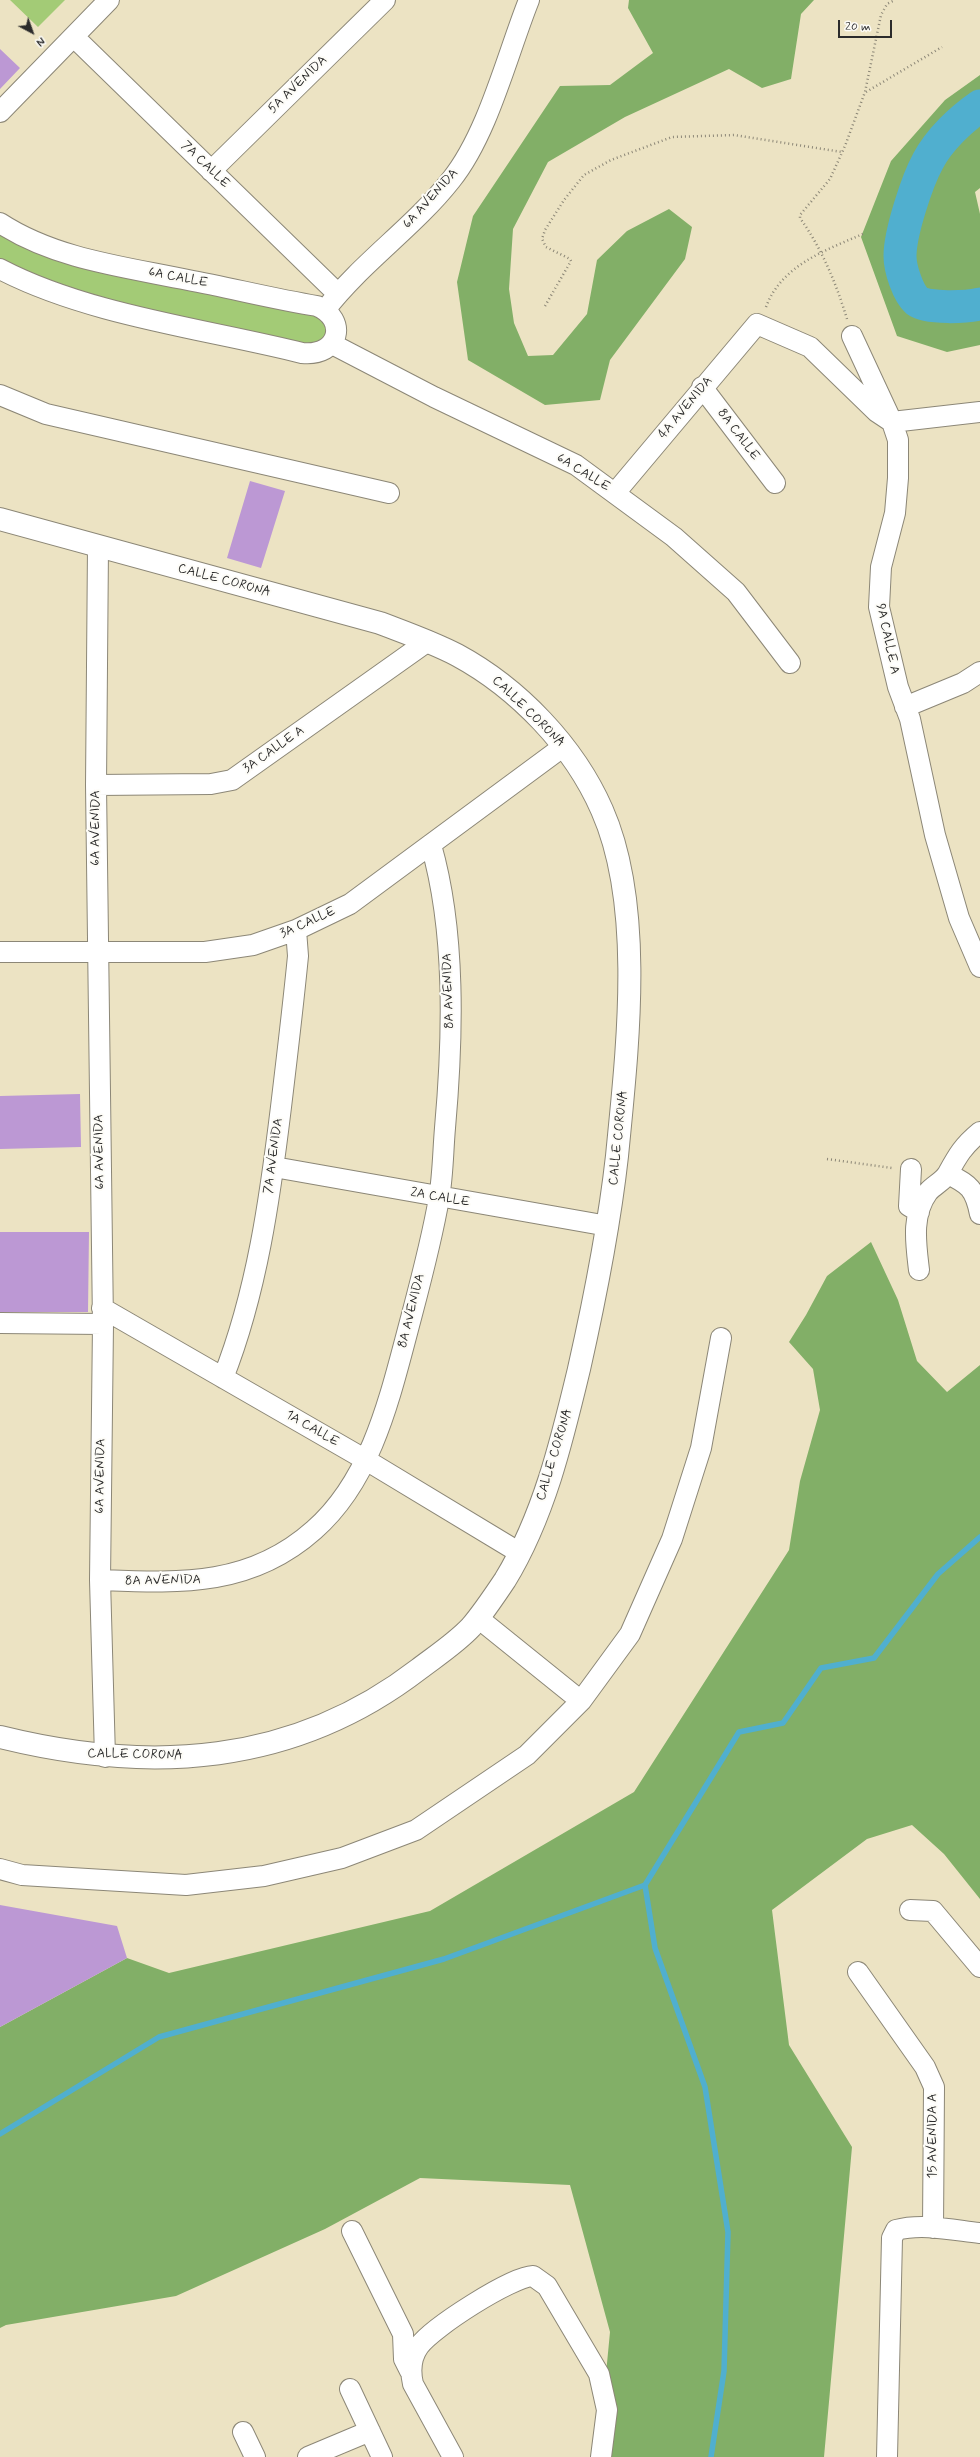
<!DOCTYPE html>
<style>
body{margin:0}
#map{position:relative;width:980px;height:2457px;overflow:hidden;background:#ece3c3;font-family:Mynerve,sans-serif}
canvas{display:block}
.north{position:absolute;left:12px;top:12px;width:40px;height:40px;-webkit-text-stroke:3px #fdfcf7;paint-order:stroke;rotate:139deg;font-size:11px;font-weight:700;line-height:16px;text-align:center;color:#2b2b2b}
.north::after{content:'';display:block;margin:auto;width:14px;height:18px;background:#2b2b2b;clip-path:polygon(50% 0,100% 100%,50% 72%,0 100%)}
.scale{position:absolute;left:838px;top:20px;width:54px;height:18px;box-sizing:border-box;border:2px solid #2b2b2b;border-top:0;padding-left:5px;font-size:12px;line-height:14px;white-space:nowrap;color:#2b2b2b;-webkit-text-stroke:3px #fdfcf7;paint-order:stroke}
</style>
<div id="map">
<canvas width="980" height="2457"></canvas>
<div class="north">N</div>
<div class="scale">20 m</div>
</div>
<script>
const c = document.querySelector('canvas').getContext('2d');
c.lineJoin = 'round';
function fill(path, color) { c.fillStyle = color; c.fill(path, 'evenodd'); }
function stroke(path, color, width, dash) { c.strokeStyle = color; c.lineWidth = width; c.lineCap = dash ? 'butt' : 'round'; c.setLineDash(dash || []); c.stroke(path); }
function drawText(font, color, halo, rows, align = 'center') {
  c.font = font + ' Mynerve,sans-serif'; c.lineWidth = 4; c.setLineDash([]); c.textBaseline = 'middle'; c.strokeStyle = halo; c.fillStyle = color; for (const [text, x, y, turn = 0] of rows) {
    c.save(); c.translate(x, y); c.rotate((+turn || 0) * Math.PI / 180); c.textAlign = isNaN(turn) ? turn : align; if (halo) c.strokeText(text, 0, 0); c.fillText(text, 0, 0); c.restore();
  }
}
const green = new Path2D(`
 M10 0H65L38 27Z
 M0 223 15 234 300 302 336 330 302 353 0 269Z`);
const forest = new Path2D(`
 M629 0H814L801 14 791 79 762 88 729 69 625 117 548 162 513 229 509 289 514 323 528 356 553 355 587 314 597 260 627 231 669 209 692 227 685 259 610 360 600 400 545 405 468 360 457 282 473 216 560 86 610 85 653 53 628 8Z
 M980 75V188L975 192 980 214V345L947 352 897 336 861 237 891 161 945 100Z
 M871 1242 898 1300 917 1361 947 1392 980 1365V1899L944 1854 912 1825 867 1839 772 1910 789 2045 852 2147 824 2457H598L610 2332 570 2185 420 2178 325 2229 176 2296 6 2325 0 2328V2027L127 1958 169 1973 430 1911 634 1792 789 1550 800 1481 820 1410 813 1369 789 1342 806 1315 827 1276Z`);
const stream = new Path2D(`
 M645 1885 655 1948 705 2087 728 2232 724 2371 711 2457
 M0 2134 159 2037 444 1959 645 1885 739 1732 783 1723 821 1668 874 1658 938 1574 980 1537`);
const river = new Path2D(`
 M980 106C961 119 939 140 928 161 917 181 900 233 900 256 900 269 908 293 917 301 928 309 967 307 980 304`);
const building = new Path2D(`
 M0 49 20 68 0 89Z
 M250 481 285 491 261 568 227 558Z
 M80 1094 81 1147 0 1149V1096Z
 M0 1232H89L88 1312H0Z
 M0 1905 117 1926 127 1958 0 2027Z`);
const path = new Path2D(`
 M866 92 942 47
 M545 306 571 261 570 259 546 247 542 239 545 230 564 200 584 175 611 160 672 137 734 135 842 152
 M766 307C782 264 827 250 865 233
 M847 319C836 283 822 249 800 218V215L830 179 845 146 865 92 881 15 887 4 895 0
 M827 1159 892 1168`);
const street = new Path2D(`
 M74 37 338 294
 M0 112 109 0
 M211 171 385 0
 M0 223C55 259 125 267 188 280 231 288 274 299 317 306 348 319 340 357 302 353 206 329 88 315 0 269
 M325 310C362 262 414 227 451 180 488 134 507 55 529 0
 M852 336 892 422 980 412
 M332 344 434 397 576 465 674 537 736 592 790 663
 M702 387 775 483
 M0 395 46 414 389 493
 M615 493 757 324 810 347 877 412 892 422 898 440V478L895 513 881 567 879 607 898 687 910 719 935 835 959 918 980 967
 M98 546 96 785 103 1324 100 1580 105 1757
 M905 707 963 683 980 672
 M96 785 211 784 232 780 428 641
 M0 952H205L253 945 296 930 350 904 564 746
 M274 1167 608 1226
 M911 1169 909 1206 919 1212
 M948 1174C969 1184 975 1189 980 1214
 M919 1270C916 1244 911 1215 928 1192 934 1185 944 1181 948 1173 958 1155 963 1146 980 1132
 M102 1308 366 1460 520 1553
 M0 1323 103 1324
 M223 1378C257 1292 270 1198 281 1107 287 1057 293 1007 298 956L296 930
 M100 1580C180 1583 250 1587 314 1530 369 1482 388 1405 406 1337 418 1291 431 1245 439 1198 443 1175 443 1151 445 1128 453 1038 456 932 431 845
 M478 1618 581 1701
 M0 1869 22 1875 186 1885 264 1876 342 1858 416 1830 527 1755 581 1701 630 1634 672 1539 701 1448 721 1338
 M910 1910 933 1911 980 1967
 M858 1972 925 2067 934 2087 933 2228
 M352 2231 403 2334 404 2359 410 2371
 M350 2389 382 2457
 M243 2432 255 2457
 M308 2457 370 2431
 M453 2457 413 2384C410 2371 411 2357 419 2346 433 2327 511 2277 533 2276L547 2286 599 2374 607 2410 601 2457
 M887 2457 892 2238 896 2230C922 2223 953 2230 980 2233`);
const secondary = new Path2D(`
 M0 519 380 623C406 633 432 642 457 655 518 688 574 746 602 810 645 907 627 1052 617 1156 609 1228 595 1298 579 1369 562 1440 544 1516 505 1580 495 1595 483 1613 471 1627 456 1643 436 1656 419 1669 293 1766 149 1774 0 1737`);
const streetNames = [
 ["5A AVENIDA",298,85,-44],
 ["7A CALLE",205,165,44],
 ["6A AVENIDA",431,199,-48],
 ["6A CALLE",178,278,11],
 ["4A AVENIDA",686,408,-50],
 ["8A CALLE",738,435,53],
 ["6A CALLE",583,473,32],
 ["CALLE CORONA",224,581,15],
 ["9A CALLE A",887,639,78],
 ["CALLE CORONA",528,712,44],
 ["3A CALLE A",274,750,-35],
 ["6A AVENIDA",96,828,-90],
 ["3A CALLE",308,923,-24],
 ["8A AVENIDA",449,991,-92],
 ["CALLE CORONA",619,1138,-84],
 ["6A AVENIDA",100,1152,-91],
 ["7A AVENIDA",274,1156,-82],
 ["2A CALLE",440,1198,10],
 ["8A AVENIDA",412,1311,-76],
 ["1A CALLE",312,1429,30],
 ["CALLE CORONA",555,1455,-73],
 ["6A AVENIDA",101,1476,-89],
 ["8A AVENIDA",163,1581,-1],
 ["CALLE CORONA",135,1755,1],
 ["15 AVENIDA A",933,2136,-90]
];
fill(green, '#a3cb76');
fill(forest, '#82af67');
stroke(stream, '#50afcf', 5.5);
stroke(river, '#50afcf', 33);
fill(building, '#bc98d4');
stroke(street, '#8c8777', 22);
stroke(secondary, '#8c8777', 24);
stroke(path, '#8c8777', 2.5, [1, 3]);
stroke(street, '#fff', 20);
stroke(secondary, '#fff', 22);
drawText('13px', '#2b2b2b', '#fdfcf7', streetNames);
</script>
